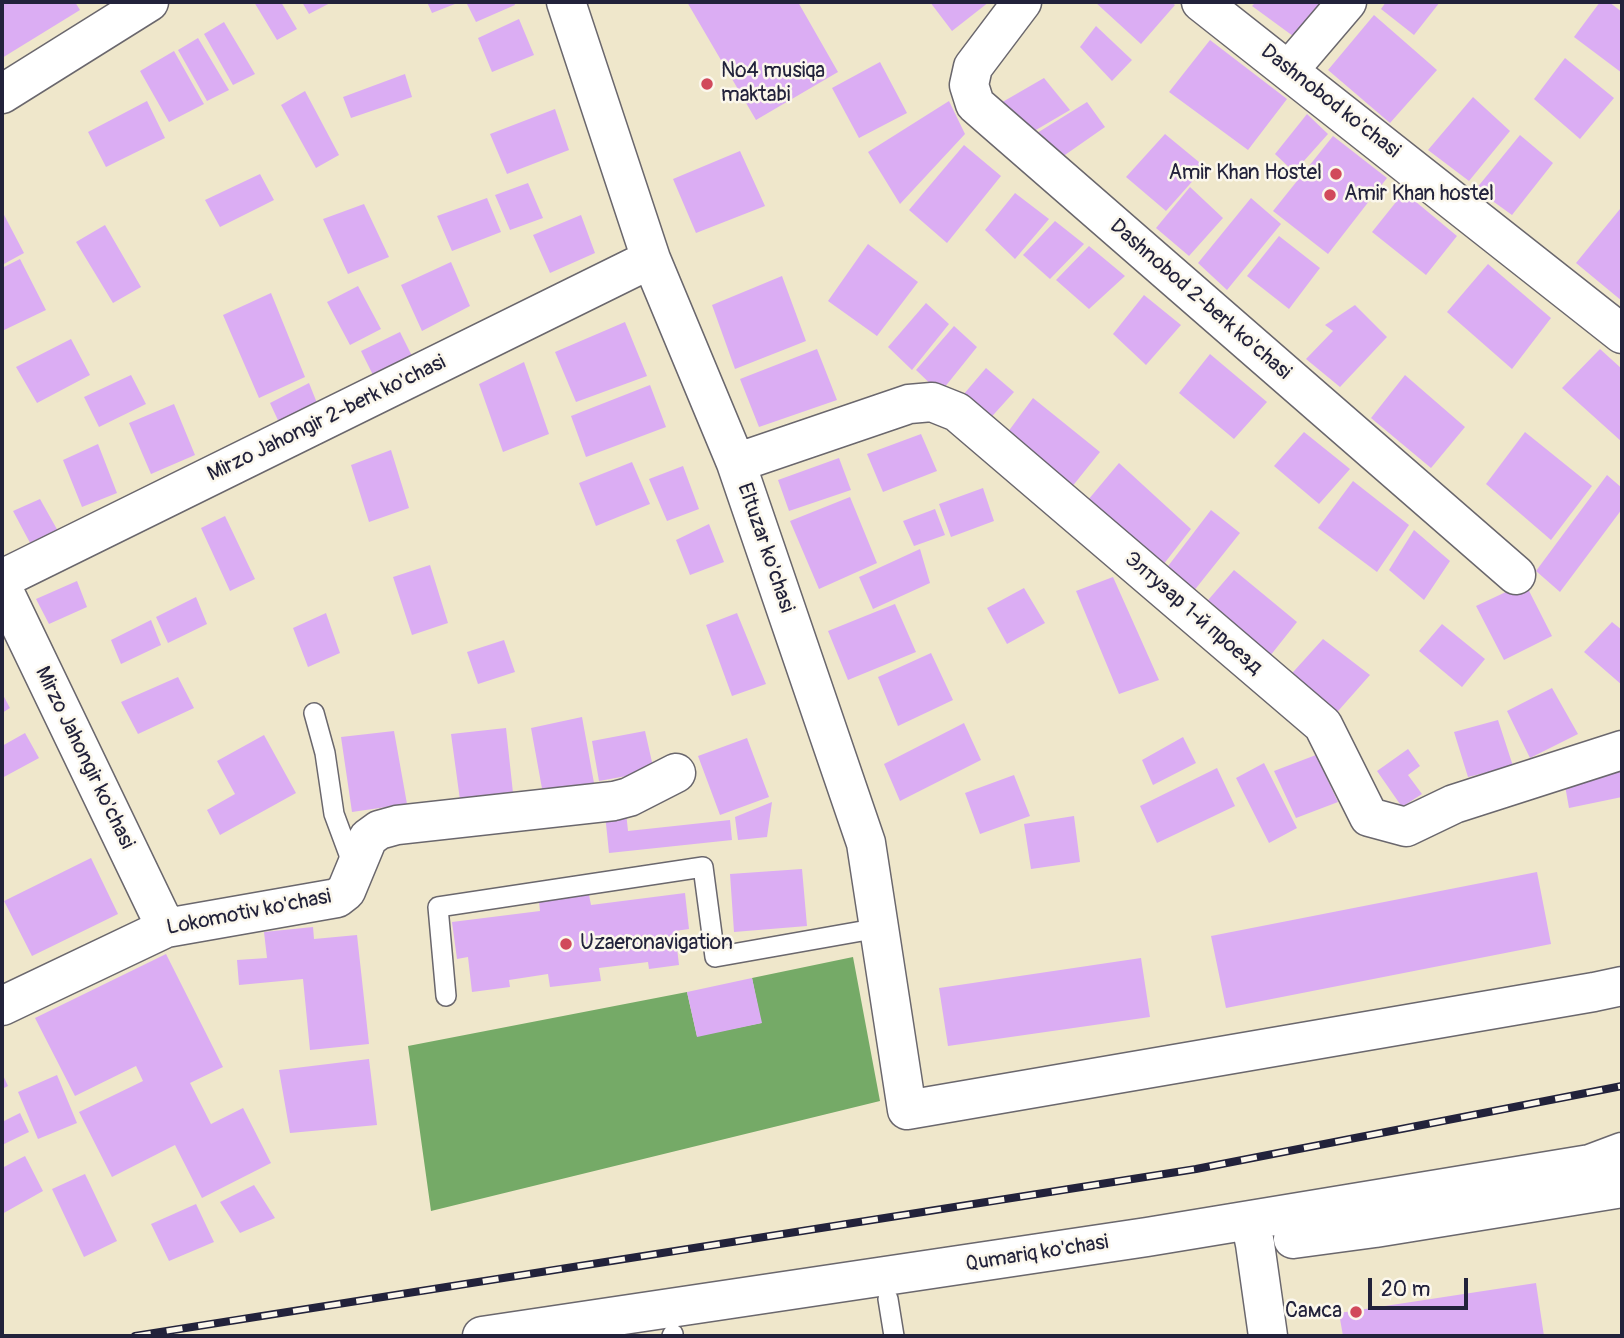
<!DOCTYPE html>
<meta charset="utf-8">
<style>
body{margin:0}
#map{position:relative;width:1624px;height:1338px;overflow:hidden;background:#efe7cb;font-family:Pangolin,sans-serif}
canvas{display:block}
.frame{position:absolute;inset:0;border:4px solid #22223b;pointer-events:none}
.scale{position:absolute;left:1368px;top:1278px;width:100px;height:32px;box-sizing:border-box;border:4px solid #22223b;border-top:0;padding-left:9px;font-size:21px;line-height:24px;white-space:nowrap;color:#22223b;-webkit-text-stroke:5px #fbf7ec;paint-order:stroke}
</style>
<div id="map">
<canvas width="1624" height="1338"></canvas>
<div class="frame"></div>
<div class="scale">20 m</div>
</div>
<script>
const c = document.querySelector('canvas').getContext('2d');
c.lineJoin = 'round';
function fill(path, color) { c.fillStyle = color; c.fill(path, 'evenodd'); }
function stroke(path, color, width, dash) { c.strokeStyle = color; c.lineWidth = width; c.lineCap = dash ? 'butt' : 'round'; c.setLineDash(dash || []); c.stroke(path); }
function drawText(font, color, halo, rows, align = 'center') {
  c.font = font + ' Pangolin,sans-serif'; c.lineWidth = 5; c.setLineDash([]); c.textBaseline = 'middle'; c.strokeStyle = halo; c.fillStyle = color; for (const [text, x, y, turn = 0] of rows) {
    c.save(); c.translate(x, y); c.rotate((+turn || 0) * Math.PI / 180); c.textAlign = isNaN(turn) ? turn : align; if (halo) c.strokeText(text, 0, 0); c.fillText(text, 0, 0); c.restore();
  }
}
const forest = new Path2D(`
 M853 957 880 1101 431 1211 408 1046 687 992 697 1036 761 1023 752 978Z`);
const building = new Path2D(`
 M2 2H75L80 10 2 58Z
 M254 2H281L297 29 277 40Z
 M302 2H332L309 14Z
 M427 2H460L432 13Z
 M466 2H514L515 5 476 22Z
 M687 2H798L838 72 756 120Z
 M930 2H989L952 31Z
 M1095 2H1171L1175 5 1141 44Z
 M1256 2H1321L1293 36 1252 6Z
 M1386 2H1440L1414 35 1381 9Z
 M1600 2H1609L1622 12V73L1574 37Z
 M1374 15 1437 70 1390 123 1328 70Z
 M519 19 534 55 492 72 478 38Z
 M224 22 255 74 233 85 204 34Z
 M1096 26 1132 60 1112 81 1080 47Z
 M198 38 229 90 207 101 178 50Z
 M1210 40 1287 99 1248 150 1169 92Z
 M174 51 204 104 169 122 140 71Z
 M1565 58 1614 98 1580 139 1534 99Z
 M880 62 907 113 859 138 832 88Z
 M405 74 412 97 351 118 343 97Z
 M1044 78 1070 110 1024 137 999 104Z
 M305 91 339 155 316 168 281 105Z
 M1473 97 1510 131 1469 181 1428 150Z
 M147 101 165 138 106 167 88 132Z
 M949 101 965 134 900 204 868 152Z
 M1087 102 1105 127 1052 164 1029 138Z
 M555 109 569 150 507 174 490 134Z
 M1307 114 1328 134 1294 172 1275 154Z
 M1165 134 1205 167 1166 211 1126 177Z
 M1520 135 1553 163 1512 215 1476 189Z
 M1333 136 1387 178 1328 254 1273 211Z
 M964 145 1001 176 947 243 909 210Z
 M740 151 765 206 696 233 673 179Z
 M260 174 274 200 220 227 205 200Z
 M528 183 543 218 510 230 495 195Z
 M1190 187 1223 218 1189 256 1156 228Z
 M1404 192 1457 236 1426 275 1372 232Z
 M1015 193 1049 219 1015 259 985 230Z
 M487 198 501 232 452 251 437 216Z
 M1251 198 1281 224 1227 290 1198 263Z
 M364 204 389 257 348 274 323 219Z
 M1620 209 1622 211V301L1576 263Z
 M2 211 24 253 2 265Z
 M581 215 595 253 550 273 533 235Z
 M1055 221 1084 244 1050 279 1023 255Z
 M105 225 141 287 113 303 76 242Z
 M1279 236 1320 268 1289 309 1247 276Z
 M868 244 918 282 877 336 828 301Z
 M1089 246 1125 276 1089 309 1056 280Z
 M20 259 46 310 2 331V268Z
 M451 262 470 306 422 331 401 285Z
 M1488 264 1551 318 1512 369 1447 312Z
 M782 276 806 341 735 369 712 305Z
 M358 286 381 329 350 345 327 302Z
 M271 293 305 377 259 398 223 315Z
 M1144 295 1181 325 1146 365 1113 334Z
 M926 303 949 324 912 370 888 347Z
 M1355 305 1387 337 1340 387 1306 359 1333 331 1325 325Z
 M625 322 647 376 576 402 555 352Z
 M954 326 977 347 940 393 916 370Z
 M400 332 416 364 377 383 361 351Z
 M71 339 90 375 37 403 16 367Z
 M817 349 837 400 759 427 740 379Z
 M1600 349 1622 369V442L1562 388Z
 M1210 354 1267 402 1234 439 1179 393Z
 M524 362 549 434 503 452 479 384Z
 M986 368 1014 392 986 423 958 401Z
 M131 375 146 404 99 427 84 397Z
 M1405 375 1465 427 1431 468 1371 418Z
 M309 383 321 413 283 431 270 403Z
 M650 385 666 427 586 457 571 416Z
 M1033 398 1100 452 1067 493 1002 440Z
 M174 404 195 455 151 474 129 423Z
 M1304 432 1350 469 1319 504 1274 466Z
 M1525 432 1592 486 1551 540 1486 484Z
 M921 434 937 471 883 492 867 454Z
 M98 444 117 493 82 507 63 460Z
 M391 450 409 508 369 522 351 465Z
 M839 458 851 490 789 511 778 480Z
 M632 462 650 504 596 526 579 483Z
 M1119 463 1191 529 1156 574 1083 506Z
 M683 466 699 509 667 521 649 479Z
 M1607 475 1622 488V509L1560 592 1536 571Z
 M1353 481 1409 525 1377 572 1318 528Z
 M983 488 994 521 951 537 939 504Z
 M850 497 877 563 819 589 790 521Z
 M40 499 63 540 36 554 13 511Z
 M935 509 945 535 914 546 903 521Z
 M1211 510 1240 533 1189 597 1162 574Z
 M225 516 255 579 230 591 201 528Z
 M709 524 724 562 690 575 676 540Z
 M1414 530 1450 561 1424 600 1389 570Z
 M920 549 930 583 873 609 859 577Z
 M430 565 448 623 412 635 393 577Z
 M1234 570 1297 622 1266 661 1203 606Z
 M1113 577 1159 680 1119 694 1076 591Z
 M77 581 87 607 49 624 36 599Z
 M1525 583 1552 636 1504 660 1476 606Z
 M1024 588 1045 623 1007 644 987 608Z
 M196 597 207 624 168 643 156 617Z
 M895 604 916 652 848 680 828 631Z
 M326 613 340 653 308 667 293 628Z
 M737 613 766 684 732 696 706 625Z
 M151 620 161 645 121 664 111 640Z
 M1612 622 1622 630V685L1584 652Z
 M1442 624 1485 659 1462 687 1419 651Z
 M1323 639 1370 675 1331 719 1285 681Z
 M504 640 515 672 478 684 467 652Z
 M931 653 953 700 898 726 878 677Z
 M178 677 194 708 138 734 121 702Z
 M1552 688 1578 734 1530 758 1507 711Z
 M2 693 10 708 2 713Z
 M582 717 594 783 543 794 531 728Z
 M1498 720 1513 766 1468 777 1454 732Z
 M964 723 981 760 900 801 884 764Z
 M506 728 513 793 460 800 451 734Z
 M394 731 407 804 352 812 341 737Z
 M645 731 654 771 599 781 592 741Z
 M25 733 39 758 2 778V746Z
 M264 735 296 793 220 835 207 810 235 794 217 761Z
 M1183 737 1196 763 1153 785 1142 760Z
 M747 738 769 797 720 815 698 756Z
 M1408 749 1420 766 1408 775 1422 794 1402 807 1377 771Z
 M1316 755 1338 802 1296 818 1274 771Z
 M1264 763 1297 828 1269 843 1236 778Z
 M1622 767V797L1569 808 1564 780Z
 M1217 768 1235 806 1157 843 1140 806Z
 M1014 775 1030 816 980 834 965 793Z
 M772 802 767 837 738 840 735 817Z
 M626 812 628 831 730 820 732 840 609 853 605 814Z
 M1074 816 1080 862 1031 869 1024 824Z
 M91 858 118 914 32 956 4 901Z
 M802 869 807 926 734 932 730 874Z
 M1537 872 1551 944 1226 1008 1211 936Z
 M685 893 689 929 675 931 679 965 649 969 648 962 599 968 601 981 550 987 548 974 509 980 510 987 472 992 468 957 457 959 452 922 540 911 539 902 589 895 591 905Z
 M313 927 314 939 357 935 369 1044 310 1050 303 979 239 985 237 960 267 958 264 932Z
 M166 954 223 1067 190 1083 211 1124 243 1108 271 1163 202 1198 175 1145 112 1177 79 1112 143 1081 136 1066 75 1096 35 1018Z
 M1141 958 1150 1017 948 1046 939 988Z
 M752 978 762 1023 697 1037 687 992Z
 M369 1059 377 1125 290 1133 279 1070Z
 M2 1073 8 1086 2 1089Z
 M57 1075 77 1123 38 1139 18 1092Z
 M20 1113 29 1132 2 1145V1122Z
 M25 1156 43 1191 2 1214V1168Z
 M85 1174 117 1241 84 1257 52 1189Z
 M254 1185 275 1218 240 1233 220 1202Z
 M196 1204 214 1242 169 1261 151 1224Z
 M1536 1283 1544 1336H1343L1339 1313Z`);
const lane = new Path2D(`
 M314 713 325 753 334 814 354 868
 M446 996 438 907 703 867 715 957 879 928
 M888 1299 894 1336
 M672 1336 673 1334`);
const street = new Path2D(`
 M566 2 651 259 736 463 866 843 907 1110 1594 992 1622 986
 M1022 2 973 67 969 85 975 104 1516 575
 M1201 2 1622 334
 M1289 70 1347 2
 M2 94 149 2
 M736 463 909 404 932 402 957 412 1323 725 1369 817 1406 827 1454 804 1622 750
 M2 579 651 259
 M2 587 166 928
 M2 1006 166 928 337 898 346 891 368 838 379 830 397 825 614 801 629 797 676 773`);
const secondary = new Path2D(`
 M1250 1220 1255 1244 1268 1336
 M1293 1239 1375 1228 1622 1188
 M482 1336 1147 1237 1590 1164 1622 1152`);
const rail = new Path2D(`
 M135 1336 1196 1169 1622 1086`);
const markers = [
 [707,84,7,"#d1495b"],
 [1336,174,7,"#d1495b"],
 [1330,195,7,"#d1495b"],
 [566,944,7,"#d1495b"],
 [1356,1312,7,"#d1495b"]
];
const poiNames = [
 ["№4 musiqa",721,72],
 ["maktabi",721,96],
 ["Amir Khan Hostel",1322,174,"right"],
 ["Amir Khan hostel",1344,195],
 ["Uzaeronavigation",580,944],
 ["Самса",1342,1312,"right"]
];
const streetNames = [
 ["Dashnobod ko'chasi",1330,102,38],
 ["Dashnobod 2-berk ko'chasi",1200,300,41],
 ["Mirzo Jahongir 2-berk ko'chasi",327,419,-26],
 ["Eltuzar ko'chasi",765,548,71],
 ["Элтузар 1-й проезд",1193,614,41],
 ["Mirzo Jahongir ko'chasi",84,758,64],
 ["Lokomotiv ko'chasi",249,913,-11],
 ["Qumariq ko'chasi",1037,1254,-9]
];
fill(forest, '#75aa67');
fill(building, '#dbadf3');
stroke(lane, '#6a676d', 22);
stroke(street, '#6a676d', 41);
stroke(secondary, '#6a676d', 41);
stroke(lane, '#fff', 19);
stroke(street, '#fff', 38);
stroke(secondary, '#fff', 38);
stroke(rail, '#22223b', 8);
stroke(rail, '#fbf7ec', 5, [16]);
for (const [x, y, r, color] of markers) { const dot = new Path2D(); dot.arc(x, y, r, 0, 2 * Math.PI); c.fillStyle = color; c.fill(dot); stroke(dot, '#fbf7ec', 2.5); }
drawText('21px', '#22223b', '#fbf7ec', poiNames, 'left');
drawText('21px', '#22223b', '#fbf7ec', streetNames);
</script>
